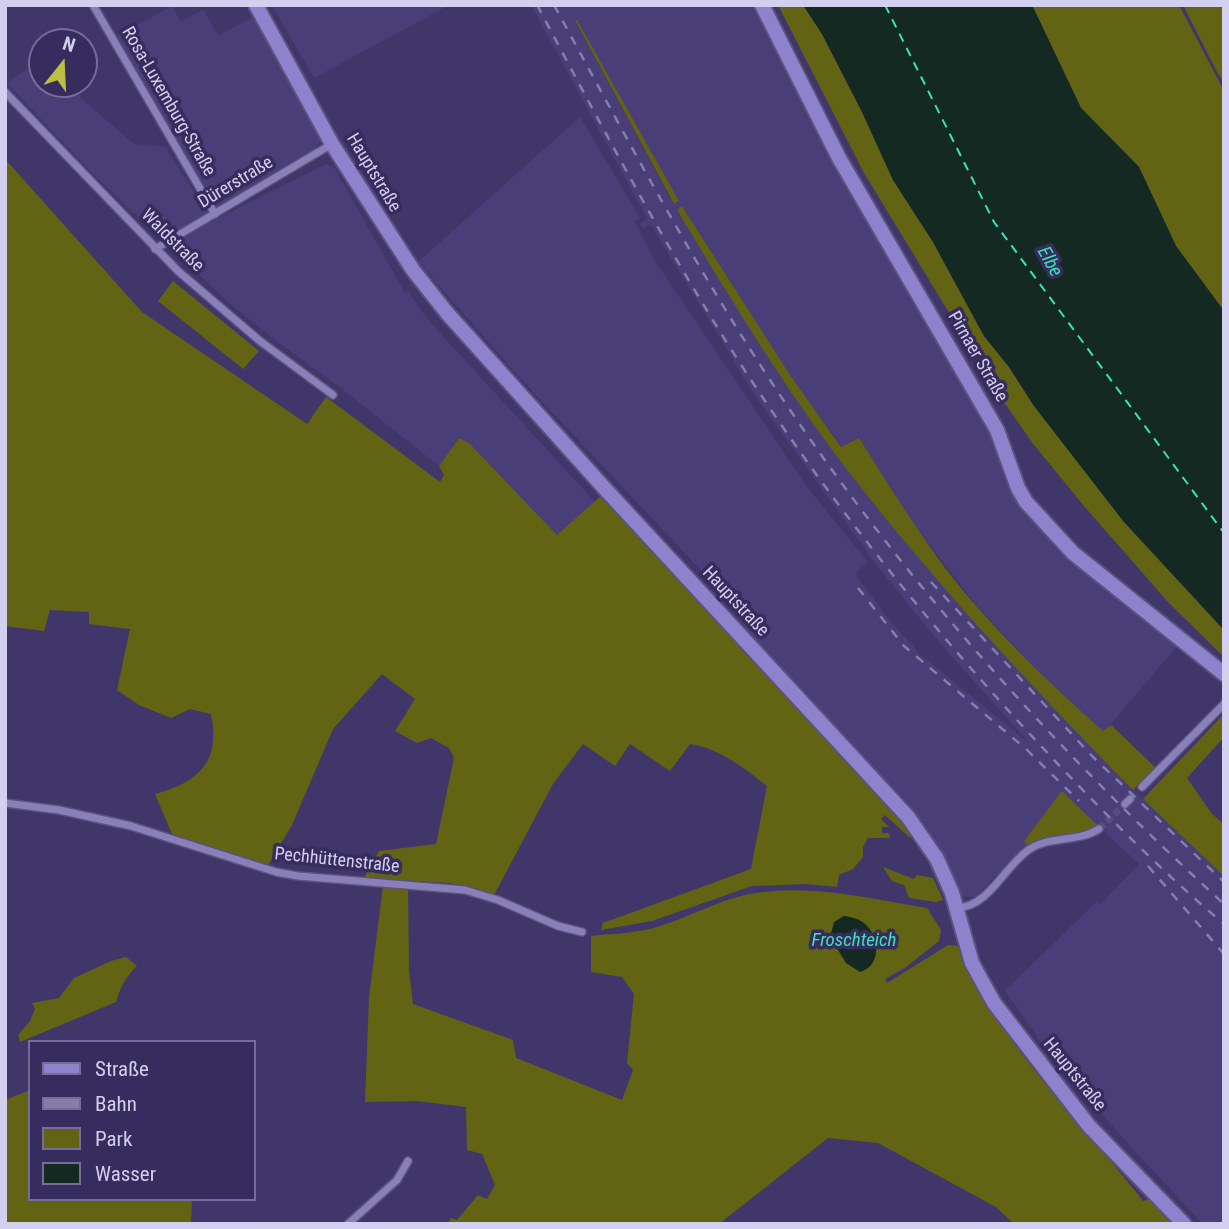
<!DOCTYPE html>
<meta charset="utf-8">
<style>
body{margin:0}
#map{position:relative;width:1229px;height:1229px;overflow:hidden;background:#41366a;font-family:"Roboto Condensed",sans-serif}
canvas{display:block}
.frame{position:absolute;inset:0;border:7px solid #d3cfee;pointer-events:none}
.legend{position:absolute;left:28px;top:1040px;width:228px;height:161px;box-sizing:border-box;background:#372c5e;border:2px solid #756d98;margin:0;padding:9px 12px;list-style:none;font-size:21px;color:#d3cfee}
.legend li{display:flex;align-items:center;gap:14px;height:35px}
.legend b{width:35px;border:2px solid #756d98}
.north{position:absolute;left:28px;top:28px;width:70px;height:70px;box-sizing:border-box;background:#372c5e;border:2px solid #756d98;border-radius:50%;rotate:18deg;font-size:19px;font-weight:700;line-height:28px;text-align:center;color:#d3cfee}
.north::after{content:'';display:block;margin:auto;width:24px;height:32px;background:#bcbf44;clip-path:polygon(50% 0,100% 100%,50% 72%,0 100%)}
</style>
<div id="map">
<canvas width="1229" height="1229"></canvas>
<div class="frame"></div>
<ul class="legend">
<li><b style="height:9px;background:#8f82cd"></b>Straße</li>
<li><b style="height:9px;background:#857ea8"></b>Bahn</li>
<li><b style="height:19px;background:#626414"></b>Park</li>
<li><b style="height:19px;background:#132922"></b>Wasser</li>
</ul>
<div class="north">N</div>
</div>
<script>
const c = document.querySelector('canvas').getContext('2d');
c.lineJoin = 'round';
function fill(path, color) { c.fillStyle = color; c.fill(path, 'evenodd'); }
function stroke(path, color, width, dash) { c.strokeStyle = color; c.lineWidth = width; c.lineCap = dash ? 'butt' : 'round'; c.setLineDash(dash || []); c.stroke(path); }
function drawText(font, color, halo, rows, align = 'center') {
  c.font = font + ' "Roboto Condensed",sans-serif'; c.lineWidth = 7; c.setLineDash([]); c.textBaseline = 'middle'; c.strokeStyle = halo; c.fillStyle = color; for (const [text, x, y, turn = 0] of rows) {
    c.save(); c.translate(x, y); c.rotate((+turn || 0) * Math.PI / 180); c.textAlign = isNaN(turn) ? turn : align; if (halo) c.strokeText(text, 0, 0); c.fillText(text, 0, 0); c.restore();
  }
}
const built = new Path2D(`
 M272 5H449L314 78Z
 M531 5H754L837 167 983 417 1023 507 1067 557 1178 645 1104 732 1049 683 977 606 918 530 859 438 842 447 790 375 683 207 677 210 782 378 1129 786 1224 876V1224H1203L1129 1145 1044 1046 1005 991 1096 902 1100 905 1139 864 1098 826 1033 842 1020 852 975 897H966L958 893 948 870 772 663 712 582 520 378 418 262 580 117 640 218 635 221 653 258 807 487 868 562 855 574 890 621 921 655 1030 744 938 641 875 563 754 394 651 225 643 229 640 224 647 218ZM575 20H577L679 202 673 204Z
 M172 6 181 22 203 9 218 36 255 16 320 131V141L316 148 216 207 116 37Z
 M39 61 42 64V84H65L134 144 165 147 212 221 326 164 334 167 405 293 408 292 428 320 595 502 557 535 469 443 459 438 439 466 341 388 271 337 228 302 94 175 7 83Z`);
const green = new Path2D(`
 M778 5H803L822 34 862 112 893 180 933 242 984 336 1009 367 1034 406 1124 522 1224 630V657L1168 602 1084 506 1034 445 1001 398 864 173Z
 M1032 5H1179L1224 91V311L1176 246 1139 167 1081 108Z
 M1183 5H1224V82L1217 72Z
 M575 20H577L679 201 674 204Z
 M5 159 142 312 307 424 326 397 440 482 444 475 439 466 459 438 469 443 557 535 602 495 910 829 912 837H909L885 815 881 819 889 827H882V833H889L890 838H868L863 847V857L853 869 839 875 837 887 806 884 752 886 652 921 601 930 603 923 751 869 767 786C744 768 719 748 690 744L670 771 630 744 615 766 583 744 553 784 494 895 450 883 364 878 379 851 436 844 454 758 449 748 431 738 417 743 395 731 415 699 382 674 333 729 292 825 267 867 172 834 155 794C199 782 221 762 211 714L190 709 171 718 139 705 117 690 130 629 89 624V612L50 610 44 631 5 626Z
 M682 206 790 375 841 447 859 438C896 496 932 556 978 608 1017 652 1059 692 1103 731L1111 725 1156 768 1133 790C1028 683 926 574 835 454 777 376 727 293 677 210Z
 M173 281 259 351 243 369 158 301Z
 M1224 714V737L1187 778 1212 814 1224 824V876L1143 799Z
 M1062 791 1098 826 1083 833 1034 842 1028 845 1024 841Z
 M883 867 914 879 917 875 933 878 943 900 936 902 909 898 904 885 892 881Z
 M383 886 408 887 409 970 413 1004 513 1040 516 1058 622 1100 633 1070 627 1063 634 994 622 977 591 972V936C611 934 634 933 654 928 689 918 721 898 756 893 812 884 872 899 927 908L941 930 939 941 906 967 885 979 887 983 948 945 958 946C999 1045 1079 1118 1143 1201L1150 1199 1174 1224H1014L996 1207 878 1143 828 1138 719 1224H447L451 1218 457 1220 478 1195 487 1199 495 1185 482 1154 467 1150 466 1107 418 1101 365 1102 369 998Z
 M126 957 137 966C126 976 120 988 116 1002L20 1042 18 1035 30 1021 35 1009 32 1003 59 998 74 978 111 961Z
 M30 1090V1199H192L191 1224H5V1100Z`);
const water = new Path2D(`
 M803 5H1032L1081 108 1139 167 1176 246 1224 311V630L1124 522 1034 406 1009 367 984 336 933 242 893 180 862 112 822 34Z
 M844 916C850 917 856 918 861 921 880 932 883 966 860 972L846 963 830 937 834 922Z`);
const ferry = new Path2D(`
 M885 5 994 222 1224 533`);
const streetTunnel = new Path2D(`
 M1099 829 1125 804`);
const street = new Path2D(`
 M93 5 215 214
 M5 92 178 271 260 341 333 395
 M155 249 332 144
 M1142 787 1224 704
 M5 803 59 810 131 826 276 872 298 876 465 890 498 900 558 926 582 932
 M1125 804 1130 799
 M957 908C989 906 1003 869 1027 851 1047 835 1077 843 1099 829
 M348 1224 397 1180 408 1161`);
const secondary = new Path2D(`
 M256 5 332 144 413 270 447 313 607 491 908 817 937 859 952 893 972 963 994 1003 1089 1126 1184 1224
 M762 5 839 158 997 430 1018 488 1026 502 1073 553 1224 674`);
const rail = new Path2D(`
 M537 5C590 104 642 203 700 299 797 460 913 609 1041 746 1099 808 1159 869 1224 924
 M554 5C624 133 692 262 772 383 899 576 1053 748 1224 904
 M931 582 1092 756 1224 882
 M858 588 904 646 1026 749 1079 801
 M1148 866 1224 954`);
const streetNames = [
 ["Rosa-Luxemburg-Straße",168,102,60],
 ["Hauptstraße",373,173,59],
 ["Dürerstraße",236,183,-31],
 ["Waldstraße",172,241,45],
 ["Pirnaer Straße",977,357,60],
 ["Hauptstraße",735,602,47],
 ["Pechhüttenstraße",337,861,6],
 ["Hauptstraße",1074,1075,51]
];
const waterNames = [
 ["Elbe",1049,262,61],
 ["Froschteich",854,941]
];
fill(built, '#4a3e79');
fill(green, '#626414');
fill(water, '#132922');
stroke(ferry, '#39e2b7', 2, [9, 7]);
stroke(streetTunnel, '#574d7e', 7, [7, 3.5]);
stroke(street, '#5b527d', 10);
stroke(secondary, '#5b527d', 18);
stroke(street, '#8980ba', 7);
stroke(secondary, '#8f82cd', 14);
stroke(rail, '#857ea8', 2.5, [9, 9]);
drawText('18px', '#d3cfee', '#372c5e', streetNames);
drawText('italic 19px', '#39e2b7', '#372c5e', waterNames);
</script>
